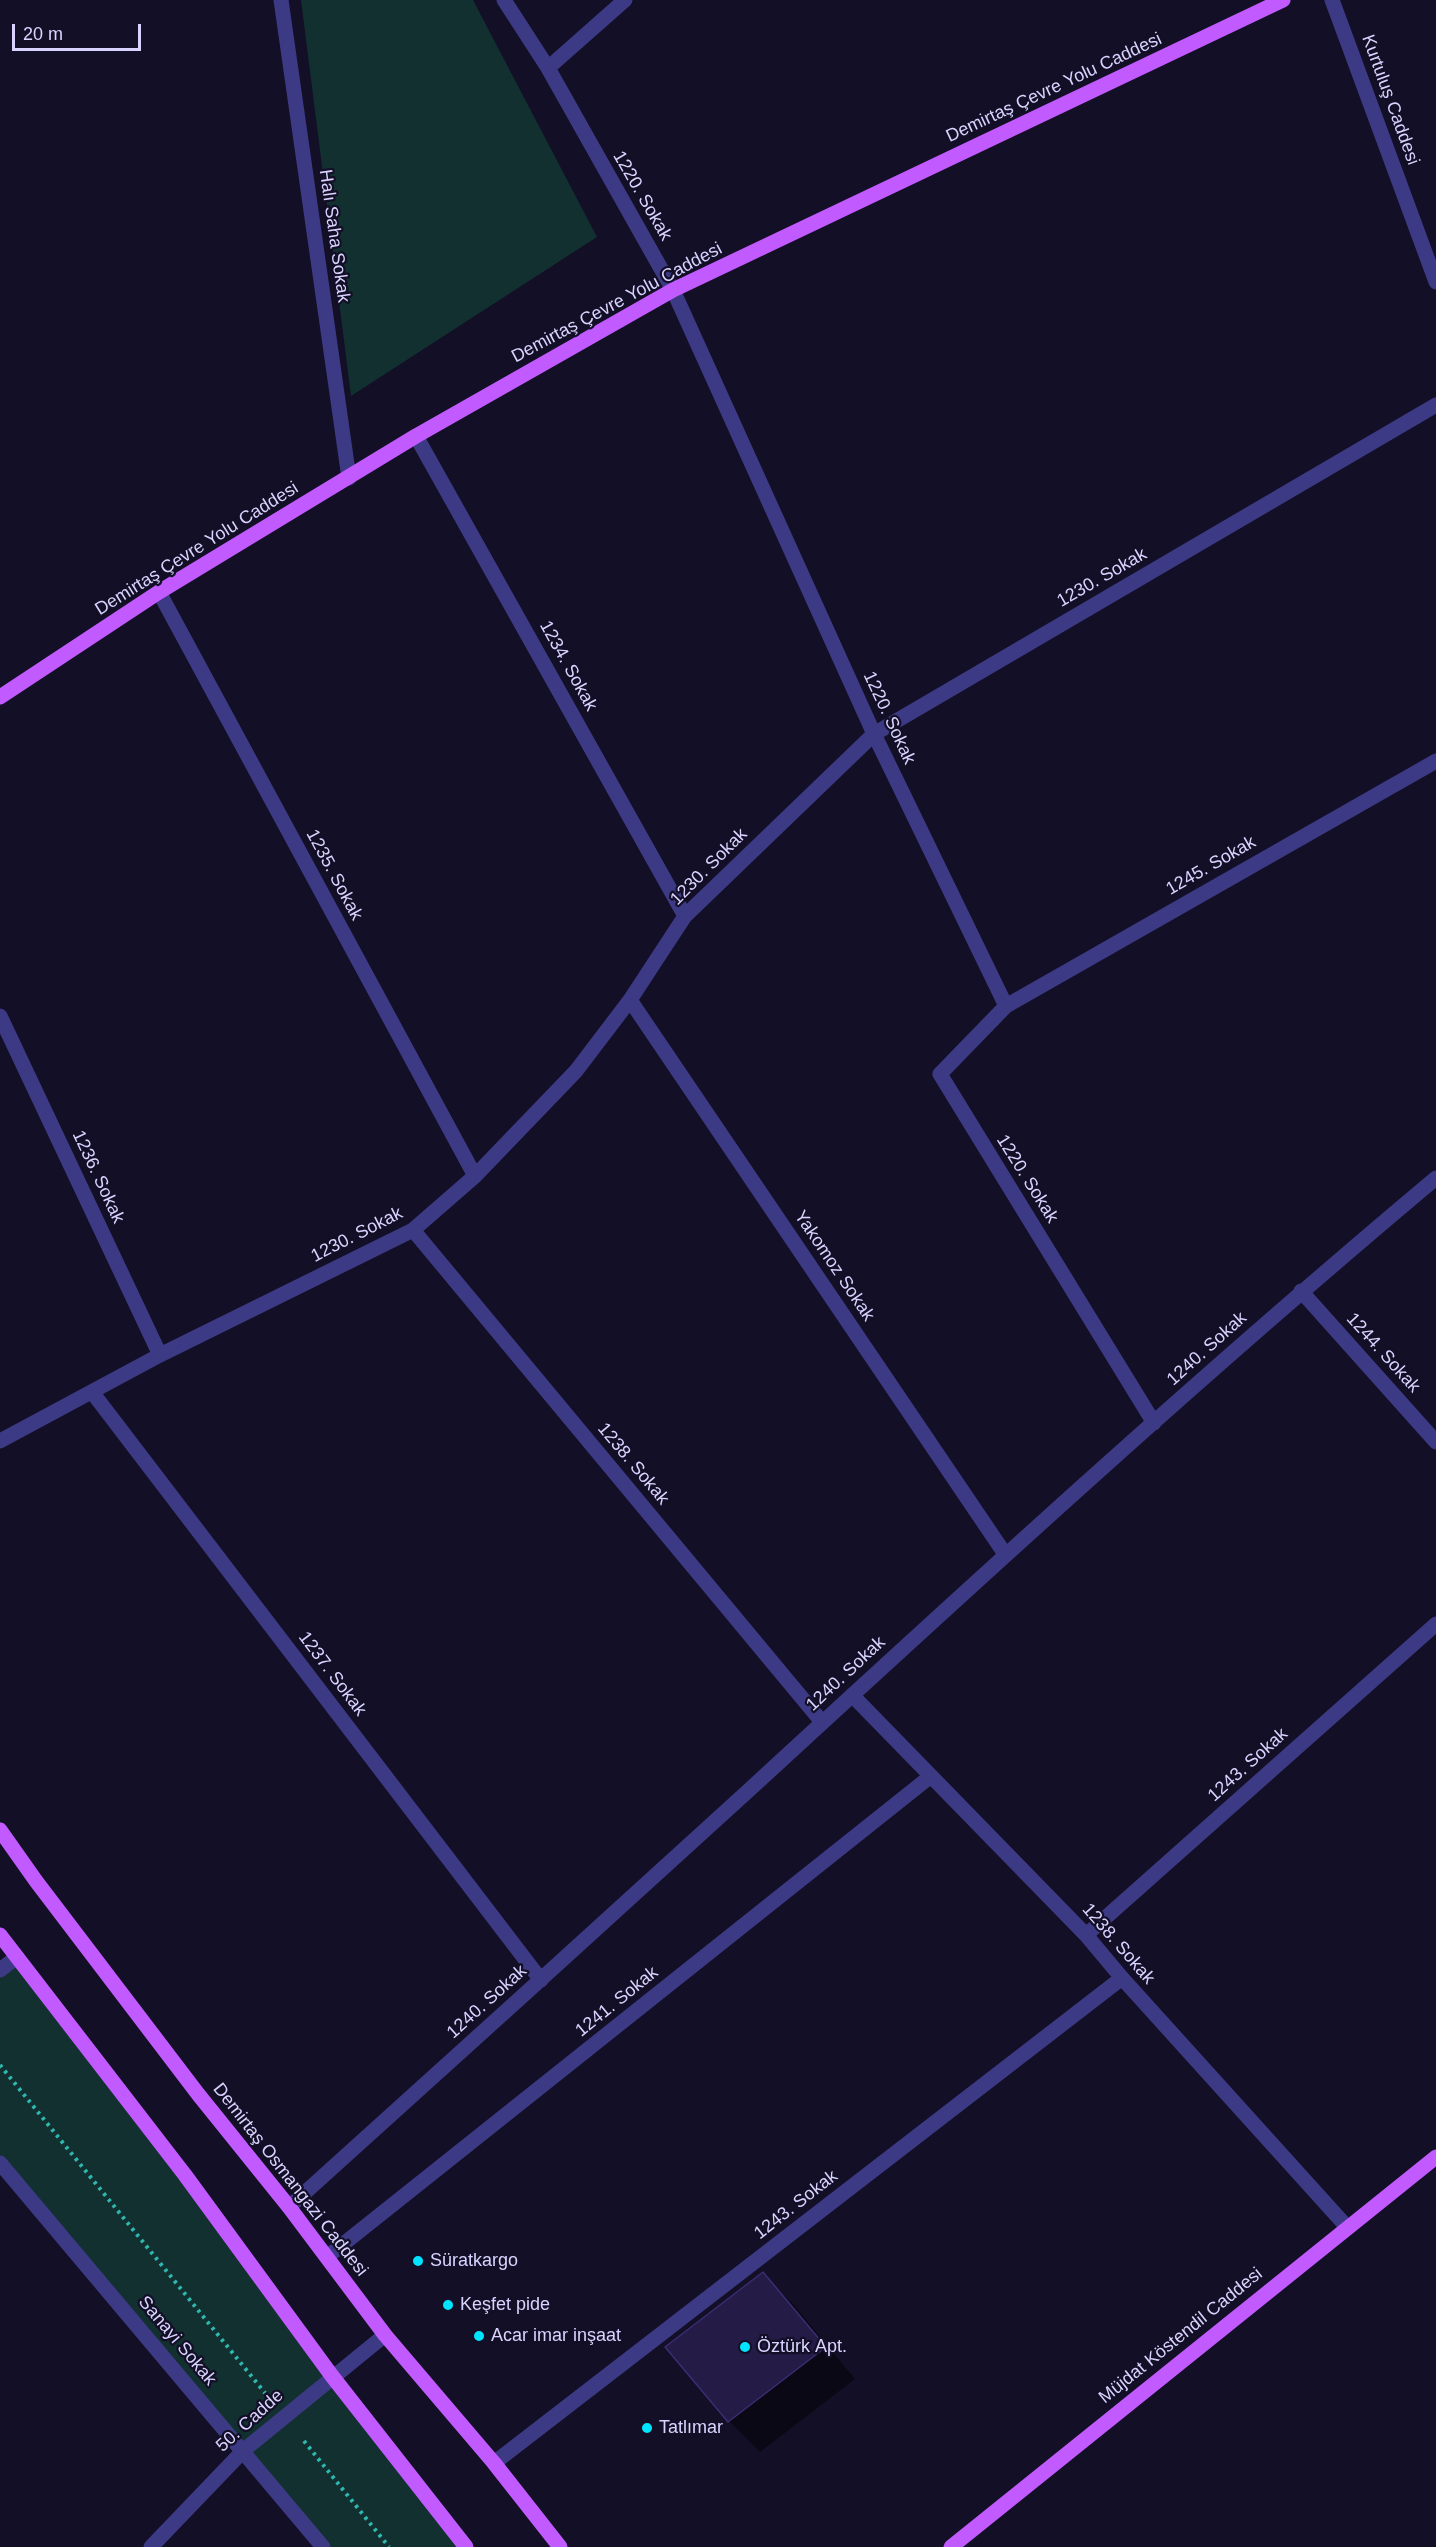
<!DOCTYPE html>
<meta charset="utf-8">
<style>
body{margin:0}
#map{position:relative;width:1436px;height:2547px;overflow:hidden;background:#130f26;font-family:Arial,sans-serif}
canvas{display:block}
.scale{position:absolute;left:12px;top:24px;width:129px;height:27px;box-sizing:border-box;border:3px solid #d9d4ff;border-top:0;padding-left:8px;font-size:18px;line-height:21px;white-space:nowrap;color:#d9d4ff;-webkit-text-stroke:4px #130f26;paint-order:stroke}
</style>
<div id="map">
<canvas width="1436" height="2547"></canvas>
<div class="scale">20 m</div>
</div>
<script>
const c = document.querySelector('canvas').getContext('2d');
c.lineJoin = 'round';
function fill(path, color) { c.fillStyle = color; c.fill(path, 'evenodd'); }
function stroke(path, color, width, dash) { c.strokeStyle = color; c.lineWidth = width; c.lineCap = dash ? 'butt' : 'round'; c.setLineDash(dash || []); c.stroke(path); }
function drawText(font, color, halo, rows, align = 'center') {
  c.font = font + ' Arial,sans-serif'; c.lineWidth = 4.5; c.setLineDash([]); c.textBaseline = 'middle'; c.strokeStyle = halo; c.fillStyle = color; for (const [text, x, y, turn = 0] of rows) {
    c.save(); c.translate(x, y); c.rotate((+turn || 0) * Math.PI / 180); c.textAlign = isNaN(turn) ? turn : align; if (halo) c.strokeText(text, 0, 0); c.fillText(text, 0, 0); c.restore();
  }
}
const green = new Path2D(`
 M301 0H473L597 237 351 396Z
 M17 1957 467 2547H323L0 2163V1970Z`);
const shadow = new Path2D(`
 M763 2274 793 2304 855 2379 760 2452 729 2421 667 2347Z`);
const building = new Path2D(`
 M763 2272 826 2347 728 2422 665 2347Z`);
const path = new Path2D(`
 M0 2065 265 2393
 M304 2441 389 2547`);
const minor = new Path2D(`
 M281 0 349 478
 M504 0 548 68 673 290 874 734 1006 1006 940 1074 1154 1423
 M1332 0 1436 282
 M548 68 625 0
 M416 436 685 916
 M159 592 475 1176
 M630 1000 1005 1554
 M1006 1006 1436 761
 M0 1016 160 1355
 M413 1230 822 1722
 M1301 1291 1436 1442
 M92 1392 541 1980
 M0 1441 160 1355 413 1230 475 1176 576 1071 630 1000 685 916 874 734 1436 405
 M852 1695 1086 1935 1122 1978 1347 2227
 M1086 1935 1436 1624
 M0 1970 17 1957
 M0 2163 323 2547
 M289 2207C443 2069 595 1930 748 1791 974 1583 1201 1375 1436 1178
 M327 2257 931 1776
 M494 2463 1122 1978
 M151 2547 244 2450 385 2335`);
const major = new Path2D(`
 M0 697 159 592 416 436 673 290 1283 0
 M0 1830 36 1881 198 2094 289 2207 385 2335 494 2463 560 2547
 M0 1935 185 2175 332 2376 466 2547
 M951 2547 1436 2157`);
const markers = [
 [418,2261,6,"#00e5ff"],
 [448,2305,6,"#00e5ff"],
 [479,2336,6,"#00e5ff"],
 [745,2347,6,"#00e5ff"],
 [647,2428,6,"#00e5ff"]
];
const streetNames = [
 ["Demirtaş Çevre Yolu Caddesi",1054,88,-25],
 ["Kurtuluş Caddesi",1390,100,70],
 ["1220. Sokak",642,196,60],
 ["Halı Saha Sokak",334,236,82],
 ["Demirtaş Çevre Yolu Caddesi",617,303,-28],
 ["Demirtaş Çevre Yolu Caddesi",197,549,-32],
 ["1230. Sokak",1102,578,-30],
 ["1234. Sokak",568,666,61],
 ["1220. Sokak",889,718,65],
 ["1245. Sokak",1211,866,-30],
 ["1230. Sokak",709,867,-45],
 ["1235. Sokak",334,875,62],
 ["1236. Sokak",98,1177,65],
 ["1220. Sokak",1027,1179,58],
 ["1230. Sokak",357,1235,-27],
 ["Yakomoz Sokak",834,1266,56],
 ["1240. Sokak",1207,1349,-42],
 ["1244. Sokak",1383,1353,48],
 ["1238. Sokak",633,1464,50],
 ["1237. Sokak",332,1674,53],
 ["1240. Sokak",846,1674,-43],
 ["1243. Sokak",1248,1765,-42],
 ["1238. Sokak",1118,1944,49],
 ["1240. Sokak",487,2002,-42],
 ["1241. Sokak",617,2002,-39],
 ["Demirtaş Osmangazi Caddesi",290,2180,52],
 ["1243. Sokak",796,2205,-38],
 ["Müjdat Köstendil Caddesi",1181,2336,-39],
 ["Sanayi Sokak",177,2341,50],
 ["50. Cadde",250,2421,-42]
];
const poiNames = [
 ["Süratkargo",430,2261],
 ["Keşfet pide",460,2305],
 ["Acar imar inşaat",491,2336],
 ["Öztürk Apt.",757,2347],
 ["Tatlımar",659,2428]
];
fill(green, '#12302f');
fill(shadow, '#0007');
fill(building, '#241b47');
stroke(building, '#3b2d73', 1.5);
stroke(path, '#2fb8b0', 4, [3, 4.5]);
stroke(minor, '#3d3a85', 15);
stroke(major, '#c25bff', 15);
for (const [x, y, r, color] of markers) { const dot = new Path2D(); dot.arc(x, y, r, 0, 2 * Math.PI); c.fillStyle = color; c.fill(dot); stroke(dot, '#130f26', 2); }
drawText('18px', '#d9d4ff', '#130f26', streetNames);
drawText('18px', '#d9d4ff', '#130f26', poiNames, 'left');
</script>
